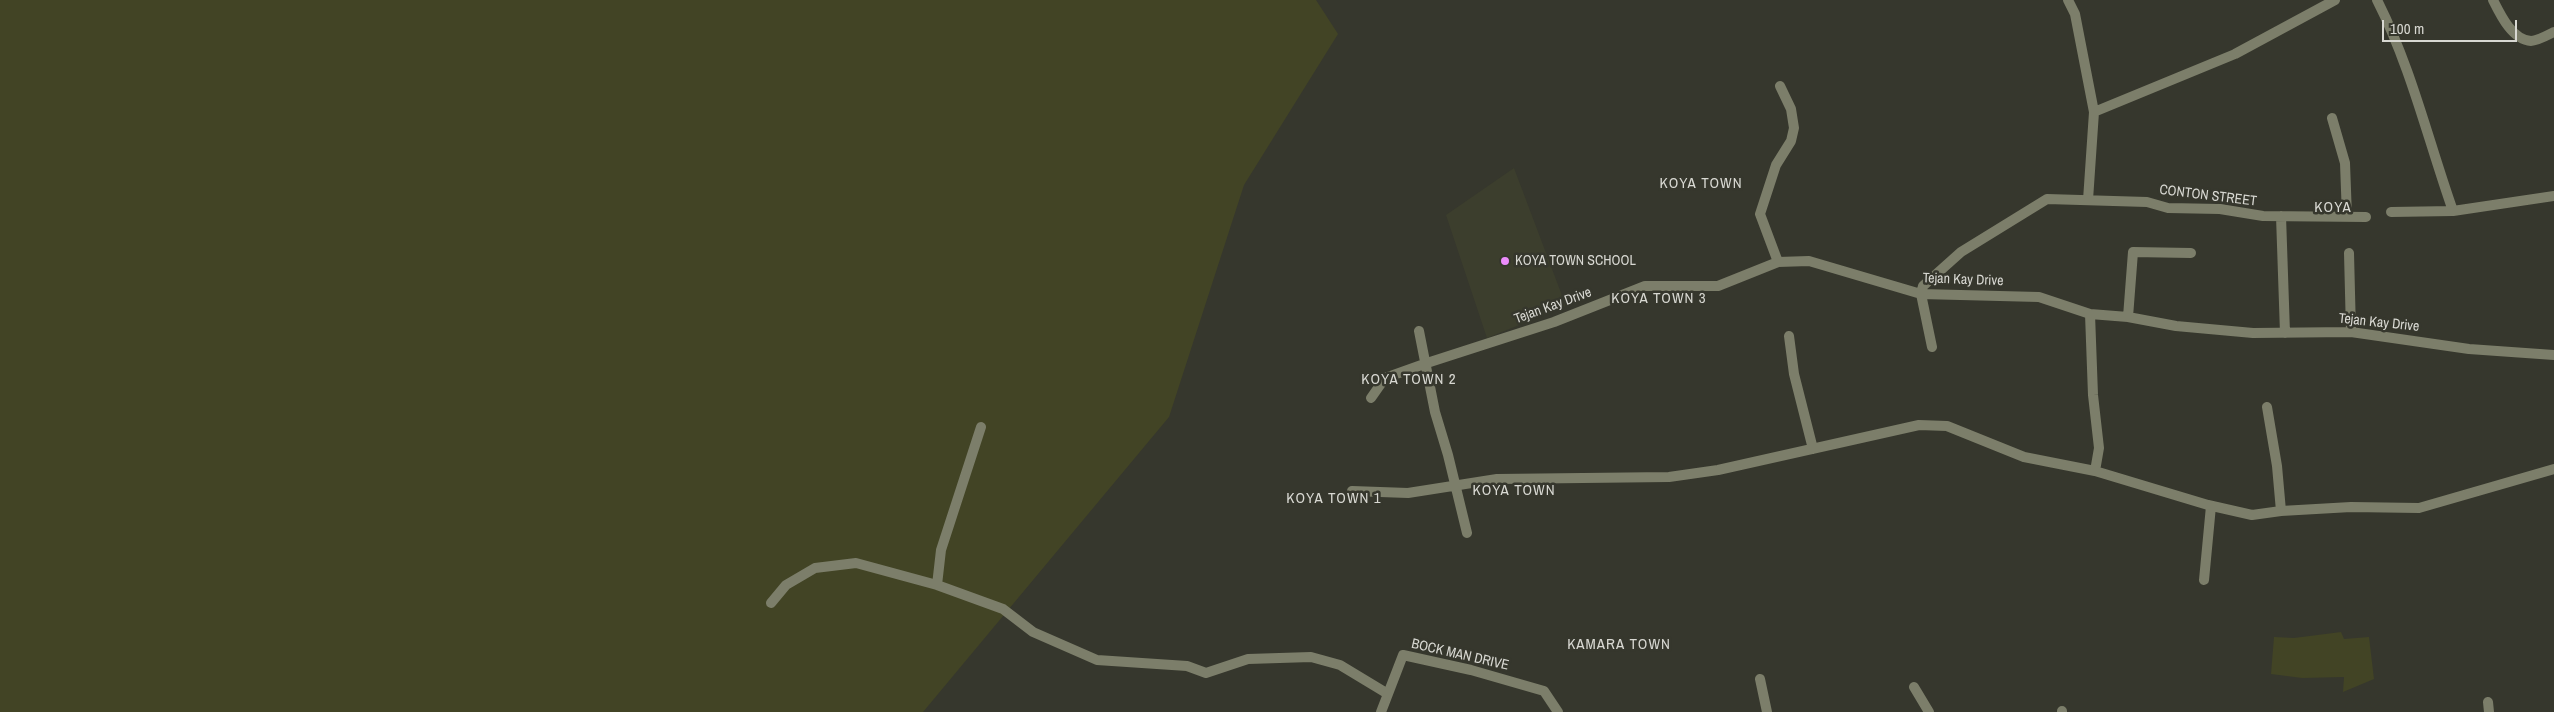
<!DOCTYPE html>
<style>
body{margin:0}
#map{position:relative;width:2554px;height:712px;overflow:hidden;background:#36372d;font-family:"Archivo Narrow",sans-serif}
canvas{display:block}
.scale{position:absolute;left:2382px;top:20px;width:135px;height:22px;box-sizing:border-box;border:2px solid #d8d8d2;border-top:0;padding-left:6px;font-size:15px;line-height:18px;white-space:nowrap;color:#d8d8d2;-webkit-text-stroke:4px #36372d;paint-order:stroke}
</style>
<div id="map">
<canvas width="2554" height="712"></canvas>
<div class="scale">100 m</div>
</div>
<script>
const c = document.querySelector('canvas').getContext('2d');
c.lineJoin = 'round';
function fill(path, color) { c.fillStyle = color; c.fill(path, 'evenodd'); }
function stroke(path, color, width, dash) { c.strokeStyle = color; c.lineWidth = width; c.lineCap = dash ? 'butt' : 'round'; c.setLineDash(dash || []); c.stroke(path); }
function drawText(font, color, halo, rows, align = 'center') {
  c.font = font + ' "Archivo Narrow",sans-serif'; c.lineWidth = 5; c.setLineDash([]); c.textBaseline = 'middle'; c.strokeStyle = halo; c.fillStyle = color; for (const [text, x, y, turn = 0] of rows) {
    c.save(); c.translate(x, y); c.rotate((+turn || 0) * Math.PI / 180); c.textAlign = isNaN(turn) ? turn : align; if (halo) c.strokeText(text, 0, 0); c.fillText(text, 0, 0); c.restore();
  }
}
const built = new Path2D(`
 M1514 168 1566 306 1487 338 1446 215Z`);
const green = new Path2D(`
 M0 0H1316L1338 34 1244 185 1169 417 923 712H0Z
 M2341 632 2344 639 2369 637 2374 679 2343 692 2344 677 2302 678 2271 674 2274 637 2294 638Z`);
const street = new Path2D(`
 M2068 0 2075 14 2094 112 2088 200
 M2377 0C2411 67 2428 140 2453 211L2554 196
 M2493 0C2500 14 2512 40 2531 41 2537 41 2548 35 2554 32
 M2094 112 2235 54 2335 0
 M2332 118 2345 163 2347 217
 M2391 212 2453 211
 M2281 216 2285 333
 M2349 253 2351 332
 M1778 262 1760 214 1776 165 1791 141 1794 128 1791 109 1780 86
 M2090 314 2093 395 2099 448 2095 471
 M2128 317 2133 252 2191 253
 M1419 331 1435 412 1448 455 1467 533
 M1789 336 1794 374 1813 449
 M1932 347 1921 294 1923 286 1961 252 2047 199 2147 202 2168 208 2220 209 2263 216 2366 217
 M1371 398 1385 378 1427 363 1554 322 1645 286H1718L1778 262 1809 261 1921 294 2039 297 2090 314 2128 317 2176 326 2253 333 2351 332 2469 349 2554 355
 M2267 407 2277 466 2281 511
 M1352 491 1408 493 1497 479 1669 477 1718 470 1919 425 1947 426 2024 457 2095 471 2208 505 2252 515 2281 511 2351 507 2419 508 2554 469
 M2204 580 2211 506
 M937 585 941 550 981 427
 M771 603 786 585 815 568 856 563 937 585 1003 609 1033 632 1097 660 1187 666 1206 673 1248 659 1311 657 1340 665 1388 694
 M1760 679 1767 712
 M1914 687 1929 712
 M2488 702 2489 712
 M2062 711V712
 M1381 712 1403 655 1471 670 1544 691 1558 712`);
const markers = [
 [1505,261,5,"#ec8cfb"]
];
const streetNames = [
 ["CONTON STREET",2208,196,7],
 ["Tejan Kay Drive",1963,280,2],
 ["Tejan Kay Drive",1553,306,-20],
 ["Tejan Kay Drive",2379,323,6],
 ["BOCK MAN DRIVE",1460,655,13]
];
const poiNames = [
 ["KOYA TOWN SCHOOL",1515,261]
];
const neighbourhoodNames = [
 ["KOYA TOWN",1701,184],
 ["KOYA",2333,208],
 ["KOYA TOWN 3",1659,299],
 ["KOYA TOWN 2",1409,380],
 ["KOYA TOWN",1514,491],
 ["KOYA TOWN 1",1334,499],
 ["KAMARA TOWN",1619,645]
];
fill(built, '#3c3e2d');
fill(green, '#424425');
stroke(street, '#7c7e6a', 10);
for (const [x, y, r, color] of markers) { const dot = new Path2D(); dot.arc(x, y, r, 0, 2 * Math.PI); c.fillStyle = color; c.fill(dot); stroke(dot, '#36372d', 2); }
drawText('14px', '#d8d8d2', '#36372d', streetNames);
drawText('14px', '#d8d8d2', '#36372d', poiNames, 'left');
c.letterSpacing = '1px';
drawText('15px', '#d8d8d2', '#36372d', neighbourhoodNames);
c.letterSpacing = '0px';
</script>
